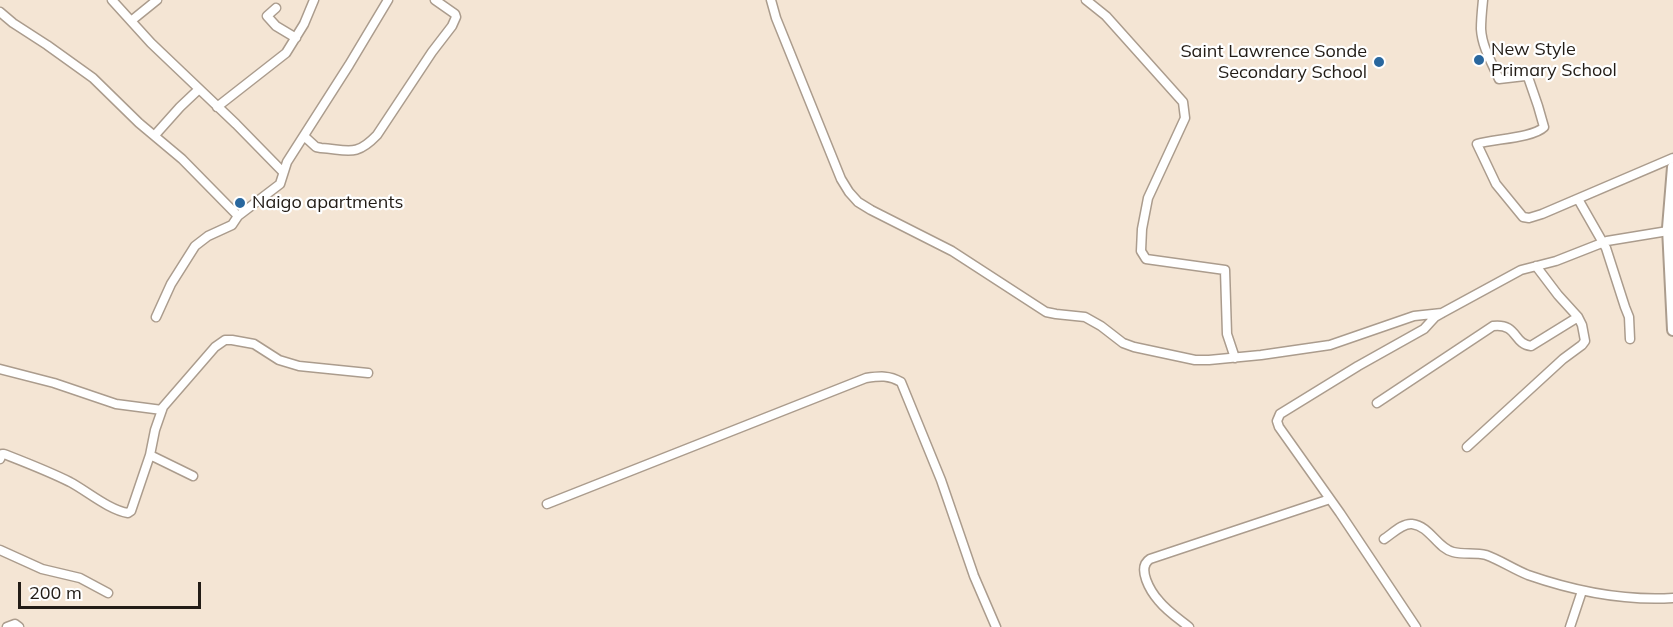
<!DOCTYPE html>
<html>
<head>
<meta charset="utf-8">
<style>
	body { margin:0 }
	#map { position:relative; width:1673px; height:627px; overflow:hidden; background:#f4e5d4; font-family:Mulish,sans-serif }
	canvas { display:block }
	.scale { position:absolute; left:18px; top:582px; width:183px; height:27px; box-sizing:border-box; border:3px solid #221c16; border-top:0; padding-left:8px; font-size:18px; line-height:21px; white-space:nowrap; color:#221c16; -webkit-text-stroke:4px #fff; paint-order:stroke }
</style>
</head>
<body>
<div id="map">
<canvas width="1673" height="627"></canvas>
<div class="scale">200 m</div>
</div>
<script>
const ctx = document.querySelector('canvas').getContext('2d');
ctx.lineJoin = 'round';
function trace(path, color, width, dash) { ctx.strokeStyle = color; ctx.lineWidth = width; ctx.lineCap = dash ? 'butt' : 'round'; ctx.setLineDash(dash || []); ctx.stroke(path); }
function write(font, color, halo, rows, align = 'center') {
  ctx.font = font + ' Mulish,sans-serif'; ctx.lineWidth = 4.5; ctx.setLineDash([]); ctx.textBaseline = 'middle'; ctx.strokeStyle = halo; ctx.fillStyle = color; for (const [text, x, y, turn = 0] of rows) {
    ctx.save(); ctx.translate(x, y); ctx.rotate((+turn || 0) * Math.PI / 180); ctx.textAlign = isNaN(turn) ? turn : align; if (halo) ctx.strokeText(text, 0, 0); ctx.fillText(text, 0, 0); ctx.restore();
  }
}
const minor = new Path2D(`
	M112,0L151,43L236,124L283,172
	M771,0L776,18L841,179L849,192L858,202L871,210L952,251L1046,312L1056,314L1085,317L1101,326L1123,343L1134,347L1195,360H1209L1261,355L1330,345L1414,316L1442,313
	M1086,0L1106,16L1183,102L1185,118L1148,198L1142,229L1141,251L1146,259L1225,270L1227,334L1235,358
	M1483,0C1482,10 1481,19 1481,29C1482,47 1492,63 1499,79L1525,76L1528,77L1538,106L1544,127C1533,138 1493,139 1477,144L1496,184L1523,217L1529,218L1542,214L1673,158
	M276,8L267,16L276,26L296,38
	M0,12L13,23L47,45L93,78L139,123L182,159L238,216
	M131,21L157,0
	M217,107L286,53L304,24L314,0
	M155,135L180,107L198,90
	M304,136L316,147L321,148C349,150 356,157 377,135L432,52L452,26L456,17L455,14L435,0
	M1578,199L1606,248L1625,307L1629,317L1630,339
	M156,317L171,284L195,246L208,236L232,225L238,216L280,184L287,162L349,65L388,0
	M0,369L54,383L116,404L162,410
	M1377,403L1493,326C1518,323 1513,344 1531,346L1578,317
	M1467,447L1563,359L1582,345L1585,341L1582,325L1578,317L1558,295L1536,266
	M150,455L193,476
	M0,459L2,454H4C27,463 48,471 70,482C87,491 109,510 128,513L131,511L150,455L155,430L163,407L215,347L225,340H232L254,344L279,360L299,366L368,373
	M547,504L866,378C880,376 889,375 901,382L941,480L974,576L996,627
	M1384,539C1392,534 1402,523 1412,524C1430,526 1437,548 1453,552C1464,555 1475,552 1486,555C1500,560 1513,569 1528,575C1574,591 1624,601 1673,598
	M0,550L42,569L80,578L108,593
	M7,627L15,624L19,627
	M1189,627C1179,619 1167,611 1159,601C1151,592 1136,568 1150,559L1330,499
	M1416,627L1340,513L1279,427L1277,421L1280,414L1358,366L1424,329L1435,317L1442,313L1521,270L1556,261L1607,241L1668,231
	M1570,627L1582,591`);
const major = new Path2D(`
	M1673,167L1668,228L1673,330`);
const markers = [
	[1479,60,6,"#29679e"],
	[1379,62,6,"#29679e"],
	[240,203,6,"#29679e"]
];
const poiNames = [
	["New Style",1491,50],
	["Primary School",1491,71],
	["Saint Lawrence Sonde",1367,52,"right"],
	["Secondary School",1367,73,"right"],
	["Naigo apartments",252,203]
];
trace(minor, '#ab9c8d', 11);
trace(major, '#ab9c8d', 14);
trace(minor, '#fff', 8);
trace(major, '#fff', 10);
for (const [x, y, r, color] of markers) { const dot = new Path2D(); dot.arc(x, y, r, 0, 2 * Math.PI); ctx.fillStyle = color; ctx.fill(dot); trace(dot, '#fff', 2); }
write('18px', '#221c16', '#fff', poiNames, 'left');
</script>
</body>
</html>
